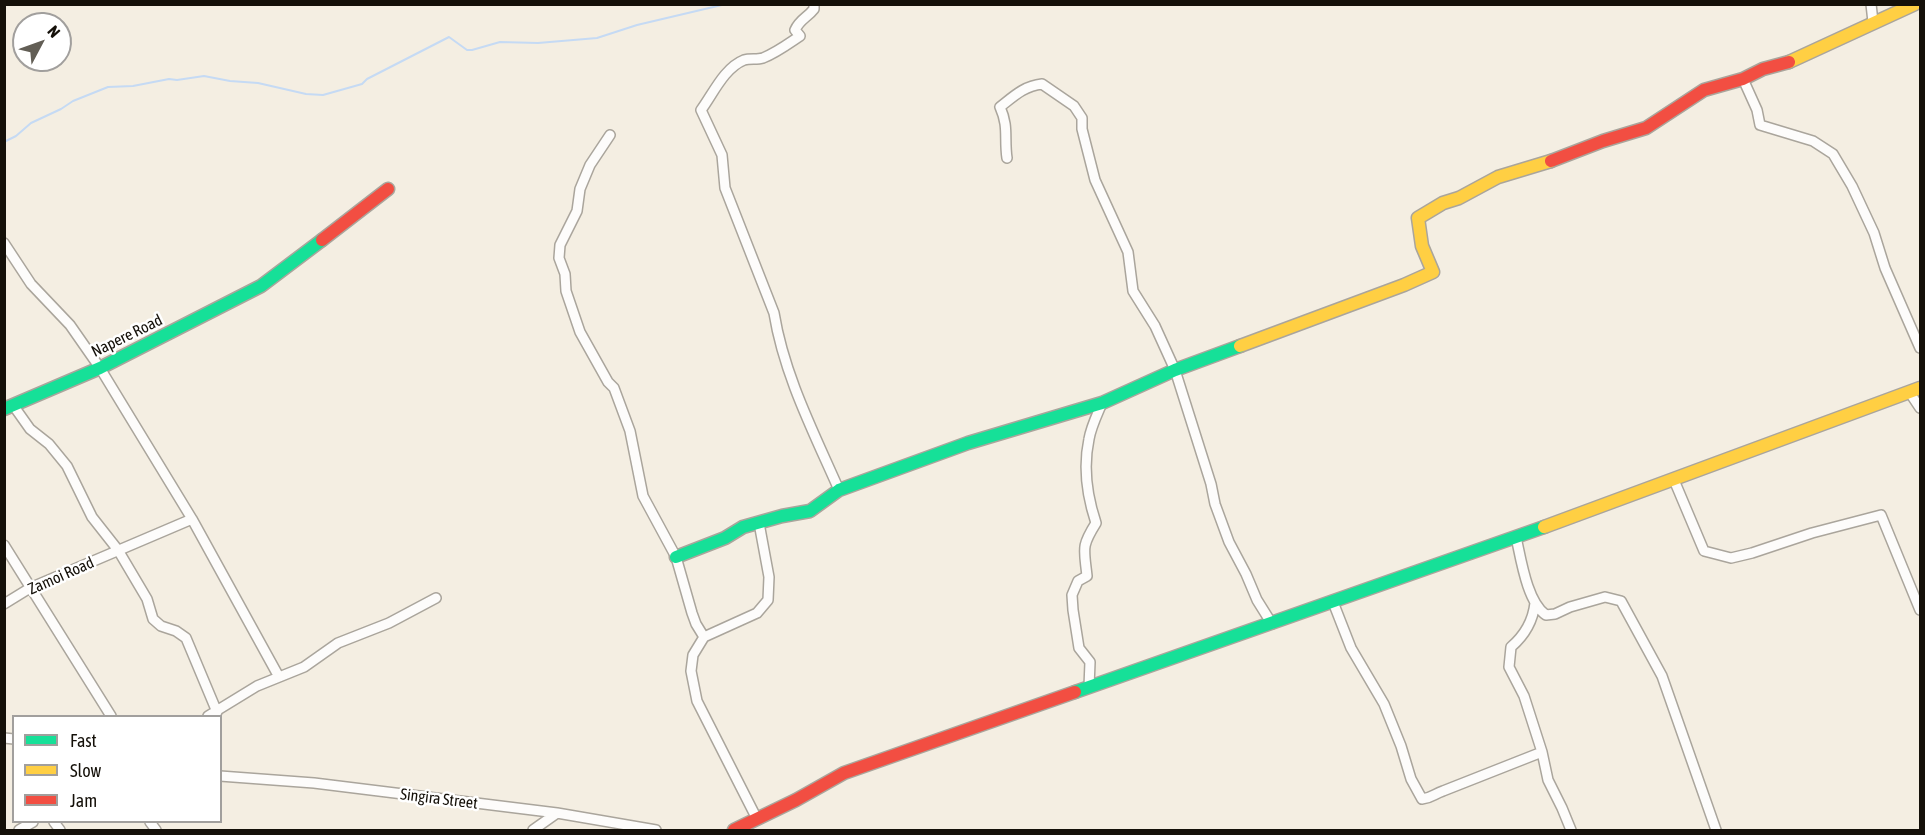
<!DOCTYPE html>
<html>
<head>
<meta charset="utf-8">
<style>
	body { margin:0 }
	#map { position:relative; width:1925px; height:835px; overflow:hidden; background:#f4eee2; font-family:"Asap Condensed",sans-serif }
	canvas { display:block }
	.frame { position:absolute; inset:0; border:6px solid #141009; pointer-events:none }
	.legend { position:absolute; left:12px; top:715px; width:210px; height:108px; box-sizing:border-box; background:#fff; border:2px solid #a19f9d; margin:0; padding:8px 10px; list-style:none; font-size:18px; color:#141009 }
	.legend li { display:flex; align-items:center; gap:12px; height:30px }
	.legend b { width:30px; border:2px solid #a19f9d }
	.north { position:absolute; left:12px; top:12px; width:60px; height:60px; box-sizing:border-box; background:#fff; border:2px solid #a19f9d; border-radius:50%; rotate:49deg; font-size:16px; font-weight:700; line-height:24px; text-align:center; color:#141009 }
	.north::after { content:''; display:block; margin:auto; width:21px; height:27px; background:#625e55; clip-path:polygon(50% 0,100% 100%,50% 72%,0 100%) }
</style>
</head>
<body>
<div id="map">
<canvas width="1925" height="835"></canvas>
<div class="frame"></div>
<ul class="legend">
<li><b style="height:8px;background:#16e098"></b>Fast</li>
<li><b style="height:8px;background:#ffcf43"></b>Slow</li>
<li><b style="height:8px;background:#f24e42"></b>Jam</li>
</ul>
<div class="north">N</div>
</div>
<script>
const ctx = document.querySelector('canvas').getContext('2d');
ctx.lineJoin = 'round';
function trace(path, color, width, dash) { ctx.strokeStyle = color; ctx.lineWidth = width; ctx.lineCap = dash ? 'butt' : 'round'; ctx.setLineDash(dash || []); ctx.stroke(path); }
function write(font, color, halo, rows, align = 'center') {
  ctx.font = font + ' "Asap Condensed",sans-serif'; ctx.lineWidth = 5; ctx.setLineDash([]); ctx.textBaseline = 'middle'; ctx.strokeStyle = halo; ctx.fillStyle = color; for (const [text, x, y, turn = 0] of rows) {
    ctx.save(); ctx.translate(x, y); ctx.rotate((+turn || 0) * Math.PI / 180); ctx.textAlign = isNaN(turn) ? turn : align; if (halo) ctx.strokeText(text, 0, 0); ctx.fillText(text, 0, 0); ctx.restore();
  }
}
const stream = new Path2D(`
	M4,142L16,136L31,123L61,109L73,101L108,87L133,86L169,79L177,80L204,76L230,81L258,83L306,94L323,95L362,84L367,79L449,37L467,50H472L500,42L538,43L597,38L637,25L726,4`);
const street = new Path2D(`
	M814,4V9C807,18 800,19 795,30L800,36C788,44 776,53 763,58C757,60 750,58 744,60C724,68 713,94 701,110L722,155L725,188L774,313C784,375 814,433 839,490
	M1871,4L1873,22
	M1743,79L1757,110L1760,125L1813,141L1833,154L1852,186L1874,233L1885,268L1920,348
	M610,135L590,165L580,189L577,211L560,245L559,258L565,274L566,291L580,332L608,382L614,388L630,431L643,496L676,557L692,613L696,624L704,637L693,655L691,671L697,701L757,819
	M1007,158C1004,138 1009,127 1000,107C1014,96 1024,86 1042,84L1074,106L1082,118V129L1095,180L1128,252L1133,291L1155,326L1175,370L1211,484L1215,504L1229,542L1246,574L1257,600L1272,624
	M4,243L31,284L70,325L100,368L192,519L30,588L4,604
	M1910,393L1920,408
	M13,405L30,429L49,444L67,466L92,517L118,550L147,599L153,619L161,626L176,631L186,638L217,712
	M1674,480L1704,551L1731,558L1752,553L1812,533L1881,515L1920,610
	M192,519L279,677
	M1516,537C1521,559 1527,602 1546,615L1555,614L1570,607L1605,597L1621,601L1662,676L1716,830
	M4,545L111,716
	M1333,602L1351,648L1384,704L1401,746L1411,779L1422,799C1432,798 1434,794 1443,791C1476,778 1509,765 1542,752
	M1535,603C1533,621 1525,635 1511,647L1509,667L1524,696L1542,752L1548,780L1562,808L1571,830
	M704,637L757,613L768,600L769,577L759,523
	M1089,687L1090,662L1079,648L1073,610L1072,595L1078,581L1087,576C1084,548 1081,547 1096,523C1087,496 1083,467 1089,439C1091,427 1097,415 1102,403
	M208,716L257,686L304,667L338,643L389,623L436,598
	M4,738L14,739
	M220,776L314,783L557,813L656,830
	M54,822L60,830
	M150,822L156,830
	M19,830L33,822
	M533,830L557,813`);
const fast = new Path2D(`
	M4,409L100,368L261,286L322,240
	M676,557L725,538L743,527L782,516L810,511L839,490L968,443L1102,403L1175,370L1240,346
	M1075,692L1544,527`);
const slow = new Path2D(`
	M1789,62L1915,4
	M1240,346L1404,285L1433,272L1422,246L1418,218L1443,203L1459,198L1498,177L1551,161
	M1544,527L1920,388`);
const jam = new Path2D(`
	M1551,161L1603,141L1646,128L1704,90L1743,79L1763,69L1789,62
	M322,240L388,189
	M734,830L796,800L844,773L1075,692`);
const streetNames = [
	["Napere Road",127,336,-26],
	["Zamoi Road",61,576,-24],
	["Singira Street",439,799,7]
];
trace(stream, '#c5daf4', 2);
trace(street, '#aaa59c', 12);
trace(fast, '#aaa59c', 15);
trace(slow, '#aaa59c', 15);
trace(jam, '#aaa59c', 15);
trace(street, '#fdfcfb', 9);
trace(fast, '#16e098', 12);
trace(slow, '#ffcf43', 12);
trace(jam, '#f24e42', 12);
write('16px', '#141009', '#fff', streetNames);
</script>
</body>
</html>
